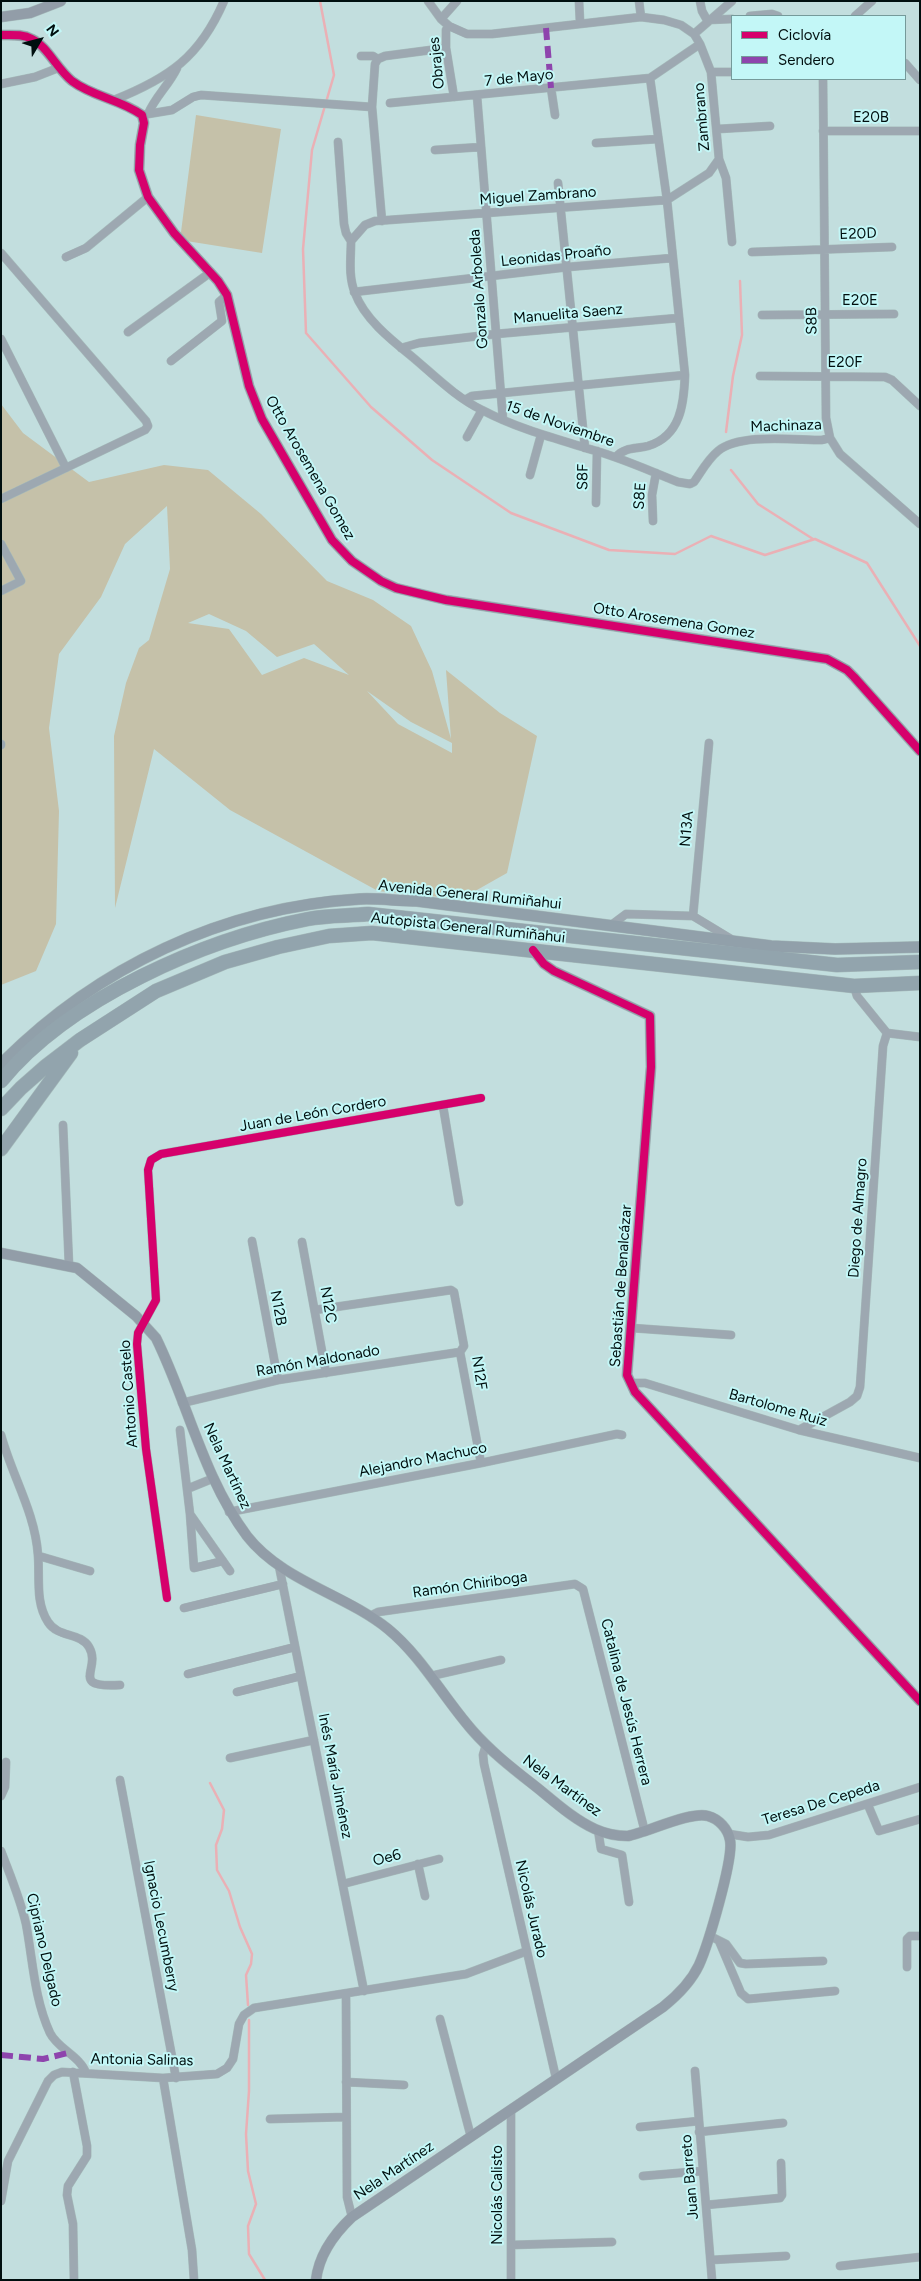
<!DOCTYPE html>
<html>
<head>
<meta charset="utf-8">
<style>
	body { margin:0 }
	#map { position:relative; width:921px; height:2281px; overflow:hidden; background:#c2dede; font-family:Figtree,sans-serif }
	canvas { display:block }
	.frame { position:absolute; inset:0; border:2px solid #000f0f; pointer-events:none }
	.legend { position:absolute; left:731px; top:15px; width:175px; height:65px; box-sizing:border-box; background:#c3f7f7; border:1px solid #759a9a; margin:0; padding:6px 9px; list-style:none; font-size:15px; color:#000f0f }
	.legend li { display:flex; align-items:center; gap:10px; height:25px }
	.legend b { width:25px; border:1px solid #759a9a }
	.north { position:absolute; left:15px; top:15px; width:50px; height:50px; -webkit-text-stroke:4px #c3f7f7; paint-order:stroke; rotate:53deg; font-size:14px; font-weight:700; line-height:20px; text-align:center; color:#000f0f }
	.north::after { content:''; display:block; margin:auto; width:18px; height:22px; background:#000f0f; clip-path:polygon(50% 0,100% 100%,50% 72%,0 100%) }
</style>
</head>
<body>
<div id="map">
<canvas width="921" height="2281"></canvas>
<div class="frame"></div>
<ul class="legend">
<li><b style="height:6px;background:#d6006c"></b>Ciclovía</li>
<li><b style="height:6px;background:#8e44ad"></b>Sendero</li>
</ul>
<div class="north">N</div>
</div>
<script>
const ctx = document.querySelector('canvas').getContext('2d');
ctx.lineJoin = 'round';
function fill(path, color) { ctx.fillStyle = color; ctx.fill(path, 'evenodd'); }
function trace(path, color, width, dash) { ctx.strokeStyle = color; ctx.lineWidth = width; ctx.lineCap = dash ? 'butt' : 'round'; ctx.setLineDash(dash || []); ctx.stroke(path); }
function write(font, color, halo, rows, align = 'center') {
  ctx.font = font + ' Figtree,sans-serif'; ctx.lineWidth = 4; ctx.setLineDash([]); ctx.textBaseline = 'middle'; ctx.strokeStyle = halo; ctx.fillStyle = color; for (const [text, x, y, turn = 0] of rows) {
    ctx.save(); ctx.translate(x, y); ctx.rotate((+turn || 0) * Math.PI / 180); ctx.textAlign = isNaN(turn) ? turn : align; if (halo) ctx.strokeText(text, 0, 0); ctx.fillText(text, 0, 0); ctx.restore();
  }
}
const green = new Path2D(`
	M196,115L281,129L262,253L180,240Z
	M1,404L23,433L89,482L164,465L208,470L261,514L327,581L373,600L411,626L432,671L451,739L446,670L500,713L537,736L507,873L461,899L378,891L230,810L154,749L115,908L114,736L126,683L139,648L149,640L170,569L167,506L125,544L101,597L59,654L49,728L59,811L56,924L36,971L1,985ZM209,614L246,631L277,657L314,644L349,675L304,658L262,675L229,629L188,623ZM367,691L411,722L452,743V753L398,724Z`);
const stream = new Path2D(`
	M320,1L334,75L312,150L303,249L306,333L371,407L432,460L511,513L609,550L675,554L711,536L765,555L815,539L867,563L920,646
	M726,432L733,376L742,335L740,281
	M731,470L758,504L813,539
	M210,1783L224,1810L222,1829L216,1845L217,1870L229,1891L240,1927L252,1954L251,1964L246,1975L248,2005
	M249,2020V2091L246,2134L248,2171L256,2204L248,2226L249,2254L265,2280`);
const street = new Path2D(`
	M428,1L441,19L449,26L467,34H492L641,17L664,20L681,25L694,34L700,44L711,72L719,159L726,178L732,242
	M579,1L580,22
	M639,1L641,17
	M700,1L702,11L707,20L732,19
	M750,16L772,14L778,16
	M855,16L872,1
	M441,19L457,1
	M449,26L446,30V48L454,97
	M694,34L732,1
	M361,56H373L378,59
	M905,63L920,80
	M711,72H732
	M823,79L826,418L830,438L840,454L920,524
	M1,84L35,77L58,68
	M551,88L555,115
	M477,96L503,420
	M114,100C169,78 200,57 224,1
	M390,103L650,78L700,44
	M148,114C155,97 169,85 177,68
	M142,115L172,110L193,97L201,95L372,107
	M718,129L770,126
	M823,131H920
	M338,142L344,224L346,233L351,241
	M596,143L658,139
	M435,150L481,147
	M558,183L585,448
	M382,221L372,107L375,64L378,59L385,56L446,48
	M351,241C351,258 348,276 355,293C364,318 390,339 410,355C433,374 455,397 482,410C518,429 557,439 596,451C624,459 650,471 678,482L690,484L694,482C701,472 708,459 718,451C740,433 794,440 822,440L830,438
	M351,241L365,225L375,221L667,200L709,173L719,159
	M752,252L892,247
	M1,253L146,421L148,426L145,430L1,499
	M66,257L86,248L148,197
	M354,292L568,267L672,258
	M762,315L894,314
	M128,332L211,272
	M1,339L66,468
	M401,348L419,343L496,334L678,318
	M171,361L222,321L219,302L227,295
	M760,376L885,377L892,380L920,406
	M465,400L472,396L685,375
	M467,437L482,410
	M616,457C624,447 637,449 648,446C681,436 684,403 685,375L667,200L650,78
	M530,475L541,435
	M596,503L597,451
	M653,521L652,495L656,473
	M1,544L21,581L1,591
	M1,744V745
	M693,916L709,743
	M610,926L626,914L693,916L731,939
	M854,986L857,996L887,1033
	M887,1033L920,1037
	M443,1106L459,1202
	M63,1125L69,1265
	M252,1241L278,1380
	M302,1242L326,1373
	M315,1310L451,1290L454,1292L464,1346L460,1352L481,1463
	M632,1328L731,1335
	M630,1383H645L799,1430L920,1458
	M182,1403L278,1380L460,1352
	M180,1430L190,1514L230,1571
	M799,1430L850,1402L857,1396L860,1387L883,1046L887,1033
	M1,1435C12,1476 35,1512 38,1555C40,1578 35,1602 48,1622C58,1638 80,1632 89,1647C102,1669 68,1688 120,1685
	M187,1489L214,1478
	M229,1512L481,1463L617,1434L622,1435
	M190,1514L194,1568L223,1561
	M39,1556L90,1571
	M279,1566L364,1991
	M167,1598L146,1449L137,1344L138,1333L156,1300L148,1170L151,1160L161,1154L481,1098
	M184,1608L283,1584
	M370,1616L378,1612L575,1584L583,1589L645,1832
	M188,1674L295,1647
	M431,1676L501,1660
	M237,1692L301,1676
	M486,1745L483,1755L484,1764L556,2078
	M230,1758L314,1740
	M120,1780L176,2078
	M1,1796L5,1787L6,1762
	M868,1805L879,1831L920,1819
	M598,1830L601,1849L622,1855L629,1902
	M729,1834L748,1837L769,1835L920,1787
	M1,1851C10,1875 20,1898 26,1924C33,1961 34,1998 50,2033C58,2049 80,2056 86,2073
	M418,1864L425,1896
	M343,1884L439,1859
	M710,1936L726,1944L740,1963L746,1964L823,1961
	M719,1941L741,1993L748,1999L835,1991
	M907,1967V1939L910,1936H920
	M346,1995L347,2197L352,2217
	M440,2019L471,2137
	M695,2071L712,2280
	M73,2072L87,2146V2156L68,2186L67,2195L73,2224L74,2280
	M163,2078L192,2250L194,2280
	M346,2082L404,2085
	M511,2110V2280
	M270,2119L346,2117
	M640,2127L699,2121
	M699,2132L783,2123
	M643,2176L702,2171
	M1,2201L8,2161L48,2081L54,2075L62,2072L163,2078L217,2074L227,2068L233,2059L239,2024L244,2015L254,2008L466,1974L527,1951
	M706,2205L780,2198L782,2195L781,2163
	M511,2245L612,2242
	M711,2260L786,2256
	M840,2266L920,2257`);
const secondary = new Path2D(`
	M1,17L30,13L61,1
	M1,35C12,35 23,34 32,39C47,46 57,69 72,81C93,97 120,99 142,115L144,123L140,145L139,170L148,197L174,233L218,281L227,295L249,386L262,419L332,540L352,561L381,581L396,588L446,600L827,659L847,670L854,677L920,751
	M533,950L544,964L554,971L650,1016L651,1067L627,1375L635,1392L920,1701
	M1,1253L77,1268L136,1316L156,1338C188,1403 203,1477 247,1536C282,1581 345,1594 388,1629C422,1657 443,1697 472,1730C492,1753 516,1771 540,1790C557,1804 575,1820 595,1829C606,1834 616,1836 628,1836C648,1832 691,1811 708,1816C719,1819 728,1829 730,1840C734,1858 708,1945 699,1965C691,1982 678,1995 663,2007L352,2217C334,2234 319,2254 316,2280`);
const primary = new Path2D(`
	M1,1064C97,967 223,907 360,899C378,898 398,901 417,901L771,946L835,949L920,947`);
const highway = new Path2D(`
	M1,1081C69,998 205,939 308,919C327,915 349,916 368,914L837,965L920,962
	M1,1109L21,1088L46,1066L80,1040L156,991L225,962L278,947L329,936L372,933L854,986L920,983
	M1,1149L71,1053`);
const quiet = new Path2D(`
	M546,28L551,88
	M1,2055L43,2059L68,2053`);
const cycleway = new Path2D(`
	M1,35C12,35 23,34 32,39C47,46 57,69 72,81C93,97 120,99 142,115L144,123L140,145L139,170L148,197L174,233L218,281L227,295L249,386L262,419L332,540L352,561L381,581L396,588L446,600L827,659L847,670L854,677L920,751
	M533,950L544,964L554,971L650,1016L651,1067L627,1375L635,1392L920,1701
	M167,1598L146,1449L137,1344L138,1333L156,1300L148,1170L151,1160L161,1154L481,1098`);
const streetNames = [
	["Obrajes",437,63,-96],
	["7 de Mayo",519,78,-6],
	["Zambrano",702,117,-95],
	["E20B",871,118],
	["Miguel Zambrano",538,196,-4],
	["E20D",858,234,-2],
	["Leonidas Proaño",556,256,-6],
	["Gonzalo Arboleda",479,289,-94],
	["E20E",860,301],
	["Manuelita Saenz",568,314,-5],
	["S8B",812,321,-91],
	["E20F",845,363],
	["15 de Noviembre",560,424,19],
	["Machinaza",786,426,-2],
	["Otto Arosemena Gomez",310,468,60],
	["S8F",583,477,-89],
	["S8E",640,496,-86],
	["Otto Arosemena Gomez",674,621,9],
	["N13A",687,829,-85],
	["Avenida General Rumiñahui",470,895,6],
	["Autopista General Rumiñahui",468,928,6],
	["Juan de León Cordero",313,1114,-10],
	["Diego de Almagro",858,1218,-86],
	["Sebastián de Benalcázar",621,1286,-86],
	["N12C",328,1305,80],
	["N12B",278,1308,80],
	["Ramón Maldonado",318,1361,-10],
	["N12F",479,1373,81],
	["Antonio Castelo",129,1394,-94],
	["Bartolome Ruiz",778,1408,16],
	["Alejandro Machuco",423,1460,-11],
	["Nela Martínez",227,1466,65],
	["Ramón Chiriboga",470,1585,-8],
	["Catalina de Jesús Herrera",626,1702,76],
	["Inés María Jiménez",335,1776,79],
	["Nela Martínez",562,1786,36],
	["Teresa De Cepeda",821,1803,-17],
	["Oe6",387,1858,-14],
	["Nicolás Jurado",531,1909,77],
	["Ignacio Lecumberry",161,1926,79],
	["Cipriano Delgado",44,1950,77],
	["Antonia Salinas",142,2060,1],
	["Nela Martínez",394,2171,-34],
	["Juan Barreto",690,2177,-95],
	["Nicolás Calisto",498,2195,-90]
];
fill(green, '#c5c1a9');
trace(stream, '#eab0b5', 2.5);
trace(street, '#a5baba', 9);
trace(secondary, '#a5baba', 11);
trace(primary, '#a5baba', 12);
trace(highway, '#a5baba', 15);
trace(street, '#9da8b1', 8);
trace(secondary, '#929da8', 10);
trace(primary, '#91a0aa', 11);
trace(highway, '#92a4ad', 14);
trace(quiet, '#8e44ad', 6, [12, 6]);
trace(cycleway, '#d6006c', 8);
write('15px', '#000f0f', '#c3f7f7', streetNames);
</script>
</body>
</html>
